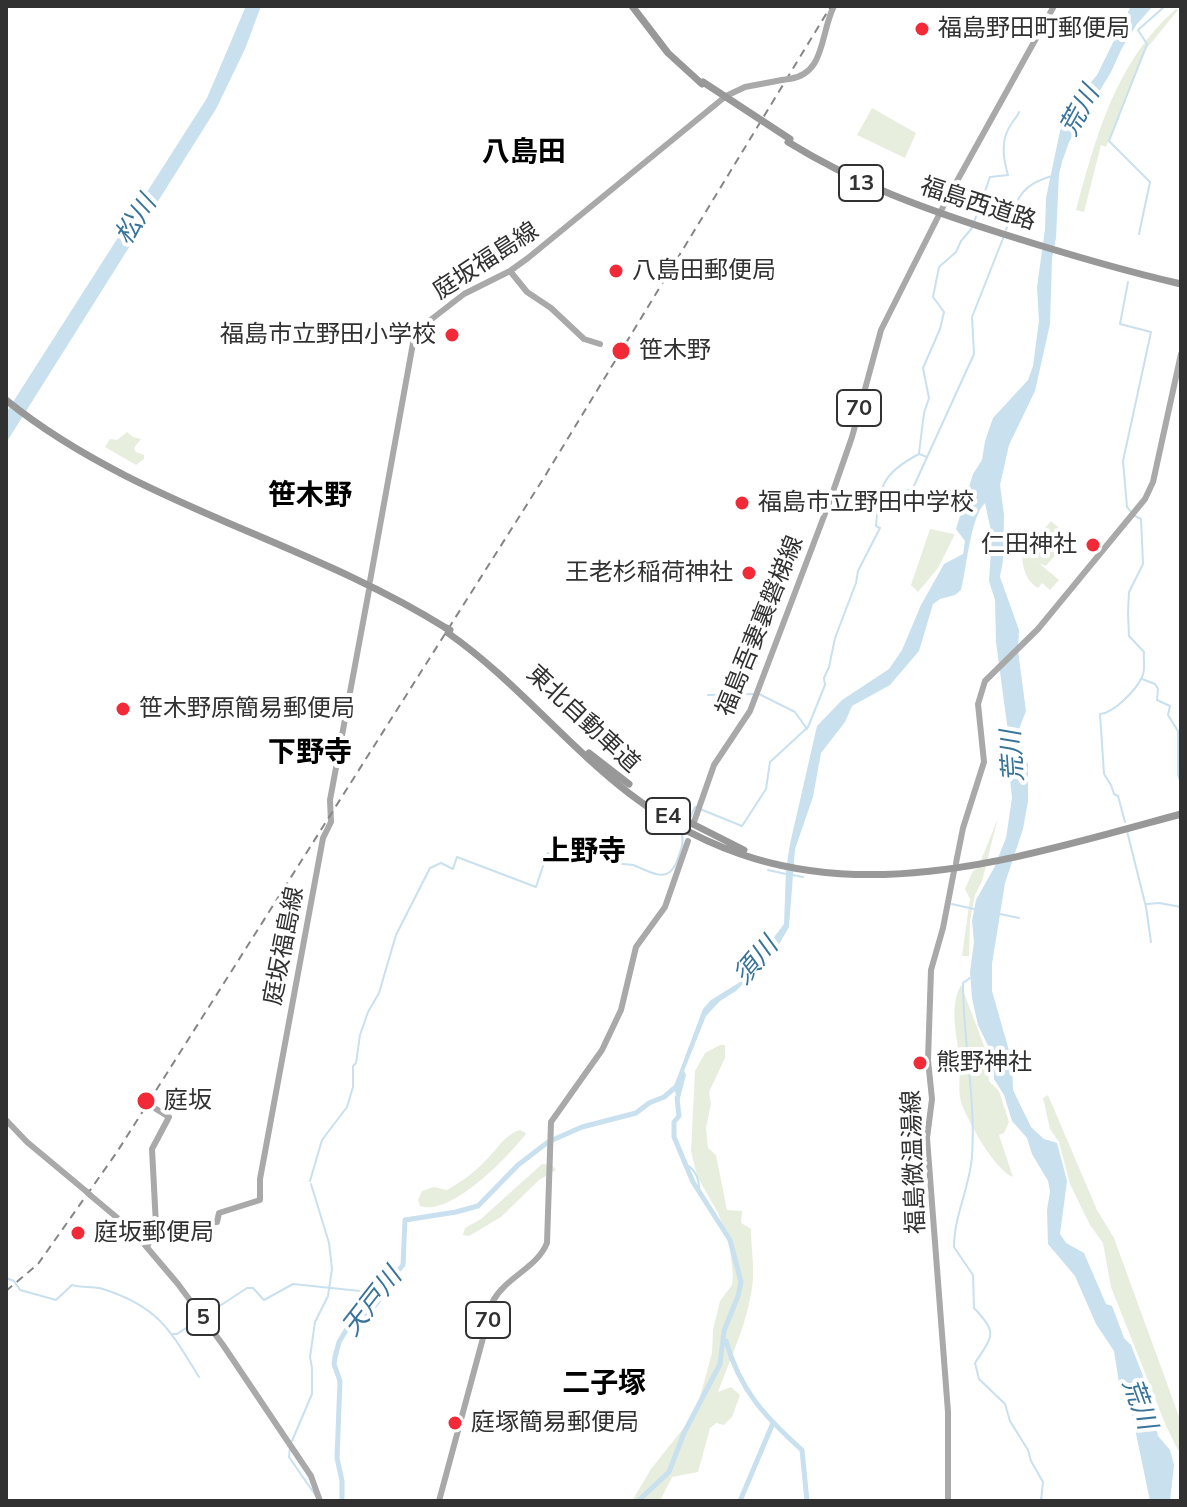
<!DOCTYPE html>
<html>
<head>
<meta charset="utf-8">
<style>
	body { margin:0 }
	#map { position:relative; width:1187px; height:1507px; overflow:hidden; background:#fff; font-family:Mulish,sans-serif }
	canvas { display:block }
	.frame { position:absolute; inset:0; border:8px solid #313131; pointer-events:none }
</style>
</head>
<body>
<div id="map">
<canvas width="1187" height="1507"></canvas>
<div class="frame"></div>
</div>
<script>
const ctx = document.querySelector('canvas').getContext('2d');
ctx.lineJoin = 'round';
function fill(path, color) { ctx.fillStyle = color; ctx.fill(path, 'evenodd'); }
function trace(path, color, width, dash) { ctx.strokeStyle = color; ctx.lineWidth = width; ctx.lineCap = dash ? 'butt' : 'round'; ctx.setLineDash(dash || []); ctx.stroke(path); }
function write(font, color, halo, rows, align = 'center') {
  ctx.font = font + ' Mulish,"Noto Sans JP",sans-serif'; ctx.lineWidth = 8; ctx.setLineDash([]); ctx.textBaseline = 'middle'; ctx.strokeStyle = halo; ctx.fillStyle = color; for (const [text, x, y, turn = 0] of rows) {
    ctx.save(); ctx.translate(x, y); ctx.rotate((+turn || 0) * Math.PI / 180); ctx.textAlign = isNaN(turn) ? turn : align; if (halo) ctx.strokeText(text, 0, 0); ctx.fillText(text, 0, 0); ctx.restore();
  }
}
const green = new Path2D(`
	M1176,9L1178,10L1147,48L1106,147L1101,145L1084,212L1076,210C1096,136 1116,61 1176,9Z
	M872,108L916,133L905,158L857,135Z
	M127,432L133,437L141,439L134,448L136,452L144,455V459L136,465L105,447L110,439L117,440Z
	M1051,521L1070,538L1046,566L1026,558L1039,563L1059,580L1050,590L1042,583L1038,588C1025,580 1023,567 1022,555Z
	M930,529L954,534V536L938,568L918,592L911,585Z
	M998,818L982,881L975,895L970,920L969,956H962L970,899L965,889L973,871L978,868Z
	M961,985L986,1051L989,1081L999,1091L1009,1122L1004,1133L999,1135L1013,1177C996,1172 967,1120 961,1102C958,1089 960,1077 960,1064C958,1038 948,1009 961,985Z
	M720,1045H725V1058L709,1092L711,1104L706,1128L708,1148L716,1155L727,1210L742,1211L741,1223L751,1229C751,1244 754,1267 753,1279C750,1317 731,1357 718,1392L731,1387L740,1395L732,1417L724,1425L716,1423L710,1428L698,1472L672,1477L660,1501H632L651,1469L690,1420L698,1404L712,1353L713,1330L720,1301L732,1285L733,1275L729,1241L718,1213L697,1176L691,1151L695,1071L705,1053Z
	M1048,1095L1097,1210L1114,1238L1181,1422V1449L1178,1450L1166,1426L1111,1287L1103,1243L1090,1225L1070,1184L1059,1142L1050,1129L1043,1098Z
	M520,1130L526,1133L525,1135C507,1158 450,1217 420,1206L418,1200L422,1191L434,1187L447,1190C461,1182 474,1173 485,1161C497,1150 504,1135 520,1130Z
	M542,1164L552,1165L556,1170L539,1180L501,1217L469,1236L463,1235L465,1228L481,1219Z`);
const water = new Path2D(`
	M246,6H261L245,49L216,109L6,443V413L207,98Z
	M1131,6H1153L1137,24L1122,48L1111,72L1069,142L1062,162L1059,174L1056,238L1052,258L1050,324L1035,391L1009,445L1000,485L1004,515L1003,560L1000,577L1019,630L1018,651L1026,711L1019,729L1020,740L1028,764V801L1023,829L1005,883L992,964V991L1012,1061L1013,1090L1031,1127L1044,1139L1057,1143L1067,1181L1060,1234L1066,1243L1084,1253L1106,1304L1112,1306L1124,1338L1131,1345L1143,1376L1158,1436L1170,1450L1174,1465L1170,1501H1150L1129,1400L1119,1383L1114,1351L1096,1324L1075,1276L1048,1244L1047,1210L1050,1191L1048,1181L1032,1154L1027,1138L1012,1121L1004,1095L994,1079V1058L978,1025L972,998L970,972L974,942L972,921L976,900L994,868L1006,838L1012,798L1008,761L1009,739L996,642L995,600L989,581L992,536L985,503C970,518 967,567 961,590L955,595L940,599L933,604L919,651L890,685L852,706L845,722L821,753L813,797L795,849L789,927L774,953L736,991L720,1001L706,1016L684,1071L686,1075L678,1106L674,1086L703,1009L711,1000L740,982L784,924L786,870L790,844L817,726L842,700L889,669L902,650L921,605L944,564L963,554L965,541L956,529L973,474L982,460L985,441L993,418L1028,380L1033,366L1039,320L1037,287L1045,229L1046,198L1060,131L1076,100L1097,75Z`);
const stream = new Path2D(`
	M1006,230C1017,200 1019,185 1052,176
	M1139,234L1150,182L1109,141L1147,44L1138,30L1165,6
	M1128,282L1120,324L1151,332L1123,461L1127,507L1131,512
	M919,453L924,413L929,398L923,368L940,329L944,312L933,297L939,267L956,252L961,241L972,228L990,177L1008,175C1003,158 1000,139 1012,123C1014,119 1018,116 1019,112
	M881,495L892,498L913,488L974,354L972,317L1004,236
	M1027,554L1035,544
	M1142,679L1155,684L1158,689L1157,700L1170,706L1168,715L1178,731V775L1181,784
	M759,694L795,712L807,729
	M708,695L754,694
	M689,820L695,807L742,826L766,789L770,762L808,727L825,685L824,678L829,667L835,638L856,583L858,571L880,528L876,526C879,487 882,473 919,454L927,457
	M1125,822L1118,796L1114,794L1111,785L1104,774L1100,714C1114,713 1136,690 1142,677C1146,670 1143,660 1144,652L1129,636L1128,613L1129,592L1143,564L1141,519L1135,516
	M1127,831L1146,907L1151,942
	M768,870L786,874
	M792,875L803,877
	M952,904L974,909
	M1147,904L1159,903L1181,907
	M1000,914L1019,918
	M970,978L963,983C963,1041 976,1098 972,1156C970,1187 954,1215 954,1247L973,1275L974,1308C999,1334 992,1336 975,1363L979,1379L1005,1404L1010,1421L1028,1450L1031,1461L1043,1482L1041,1501
	M685,1164C696,1169 700,1181 699,1193
	M310,1181L322,1140L347,1107L353,1087V1066L356,1063L360,1035L368,1012L379,993L396,935L430,868L441,863L453,869L457,857L536,887L547,854C559,849 566,842 581,845C597,847 606,858 620,863C624,865 629,864 633,865C650,871 669,887 678,858C681,850 684,842 682,835
	M6,1278L14,1281L20,1290L56,1300L72,1285C82,1288 93,1286 103,1289C159,1307 170,1330 199,1377
	M173,1334H177L247,1288H253L264,1300L293,1284L360,1291L370,1296L386,1285
	M292,1441L312,1394V1368L310,1357L315,1322L328,1296L332,1269L329,1243L311,1184
	M290,1447L289,1457L316,1496`);
const river = new Path2D(`
	M726,1341C740,1390 764,1416 802,1450L807,1501
	M342,1501V1481L337,1458L340,1381L334,1364L335,1357L339,1342L348,1327L360,1321L376,1304L384,1294L386,1285L403,1265L405,1220L456,1212L478,1206L518,1165L548,1142L582,1127L636,1113L649,1103L664,1097L677,1086
	M638,1501L669,1472L684,1433L720,1364L724,1331L738,1296L741,1282L730,1240L693,1182L674,1137V1122L679,1116L677,1098
	M740,1501L773,1423`);
const major = new Path2D(`
	M789,79C826,74 820,33 834,6
	M510,271L527,292L551,308L584,339L600,344
	M370,581L415,332L464,294L510,271L528,258L726,96L745,87L782,80
	M694,822L714,765L750,711L829,503L852,437L881,330L947,199L1054,6
	M956,863L963,828L984,762L978,704L985,681L1038,629L1145,499L1153,482L1181,354
	M6,1120L27,1142L87,1192
	M90,1195L133,1231L178,1284L223,1345L311,1476L320,1501
	M156,1225L217,1222L219,1213L260,1200V1179L323,838L331,822L330,800L369,590
	M147,1247L156,1225L152,1149L169,1117L156,1109
	M439,1501L493,1301C506,1277 537,1268 547,1243L551,1122L602,1050L621,1010L636,947L665,907L688,841
	M948,1501V1412L927,1138L932,1099L928,1060L931,970L943,928L954,871`);
const highway = new Path2D(`
	M632,6L668,53L702,84
	M788,142C858,185 922,208 1000,233C1060,252 1120,270 1181,284
	M6,400C136,505 306,540 446,628
	M448,633C515,680 565,744 630,794C805,928 990,866 1181,814
	M589,753L629,784
	M671,813L744,850
	M665,825L679,830`);
const rail = new Path2D(`
	M6,1291L38,1264L117,1152L545,476L831,6`);
const majorBridge = new Path2D(`
	M782,80L789,79
	M87,1192L90,1195`);
const highwayBridge = new Path2D(`
	M703,82L790,139
	M446,628L450,630`);
const markers = [
	[922,29,8,"#f22936"],
	[616,271,8,"#f22936"],
	[452,335,8,"#f22936"],
	[621,351,10,"#f22936"],
	[742,503,8,"#f22936"],
	[1093,545,8,"#f22936"],
	[749,573,8,"#f22936"],
	[123,709,8,"#f22936"],
	[920,1063,8,"#f22936"],
	[146,1101,10,"#f22936"],
	[78,1233,8,"#f22936"],
	[455,1423,8,"#f22936"]
];
const shields = [
	[861,183,44],
	[859,408,44],
	[668,816,44],
	[203,1317,32],
	[488,1320,44]
];
const shieldNames = [
	["13",861,183],
	["70",859,408],
	["E4",668,816],
	["5",203,1317],
	["70",488,1320]
];
const poiNames = [
	["福島野田町郵便局",938,29],
	["八島田郵便局",632,271],
	["福島市立野田小学校",436,335,"right"],
	["笹木野",639,351],
	["福島市立野田中学校",758,503],
	["仁田神社",1077,545,"right"],
	["王老杉稲荷神社",733,573,"right"],
	["笹木野原簡易郵便局",139,709],
	["熊野神社",936,1063],
	["庭坂",164,1101],
	["庭坂郵便局",94,1233],
	["庭塚簡易郵便局",471,1423]
];
const streetNames = [
	["福島西道路",978,204,18],
	["庭坂福島線",486,261,-33],
	["福島吾妻裏磐梯線",760,626,-68],
	["東北自動車道",583,719,43],
	["庭坂福島線",284,946,-79],
	["福島微温湯線",914,1162,-92]
];
const waterNames = [
	["荒川",1080,111,-61],
	["松川",136,220,-58],
	["荒川",1013,756,-94],
	["須川",756,961,-50],
	["天戸川",372,1302,-52],
	["荒川",1139,1404,70]
];
const quarterNames = [
	["八島田",524,153],
	["笹木野",310,496],
	["下野寺",310,753],
	["上野寺",584,852],
	["二子塚",604,1384]
];
fill(green, '#e7eede');
fill(water, '#c9e0ef');
trace(stream, '#c9e0ef', 2);
trace(river, '#c9e0ef', 5);
trace(major, '#a9a9a9', 6);
trace(highway, '#989898', 7);
trace(rail, '#868686', 2, [8, 6]);
trace(majorBridge, '#a9a9a9', 6);
trace(highwayBridge, '#989898', 7);
for (const [x, y, r, color] of markers) { const dot = new Path2D(); dot.arc(x, y, r, 0, 2 * Math.PI); ctx.fillStyle = color; ctx.fill(dot); trace(dot, '#fff', 3); }
for (const [x, y, w] of shields) { const box = new Path2D(); box.roundRect(x - w / 2, y - 18, w, 36, 6); ctx.fillStyle = '#fff'; ctx.fill(box); trace(box, '#313131', 2); }
write('bold 22px', '#313131', null, shieldNames);
write('24px', '#313131', '#fff', poiNames, 'left');
write('24px', '#313131', '#fff', streetNames);
write('italic 26px', '#38739a', '#fff', waterNames);
write('bold 28px', '#000', '#fff', quarterNames);
</script>
</body>
</html>
